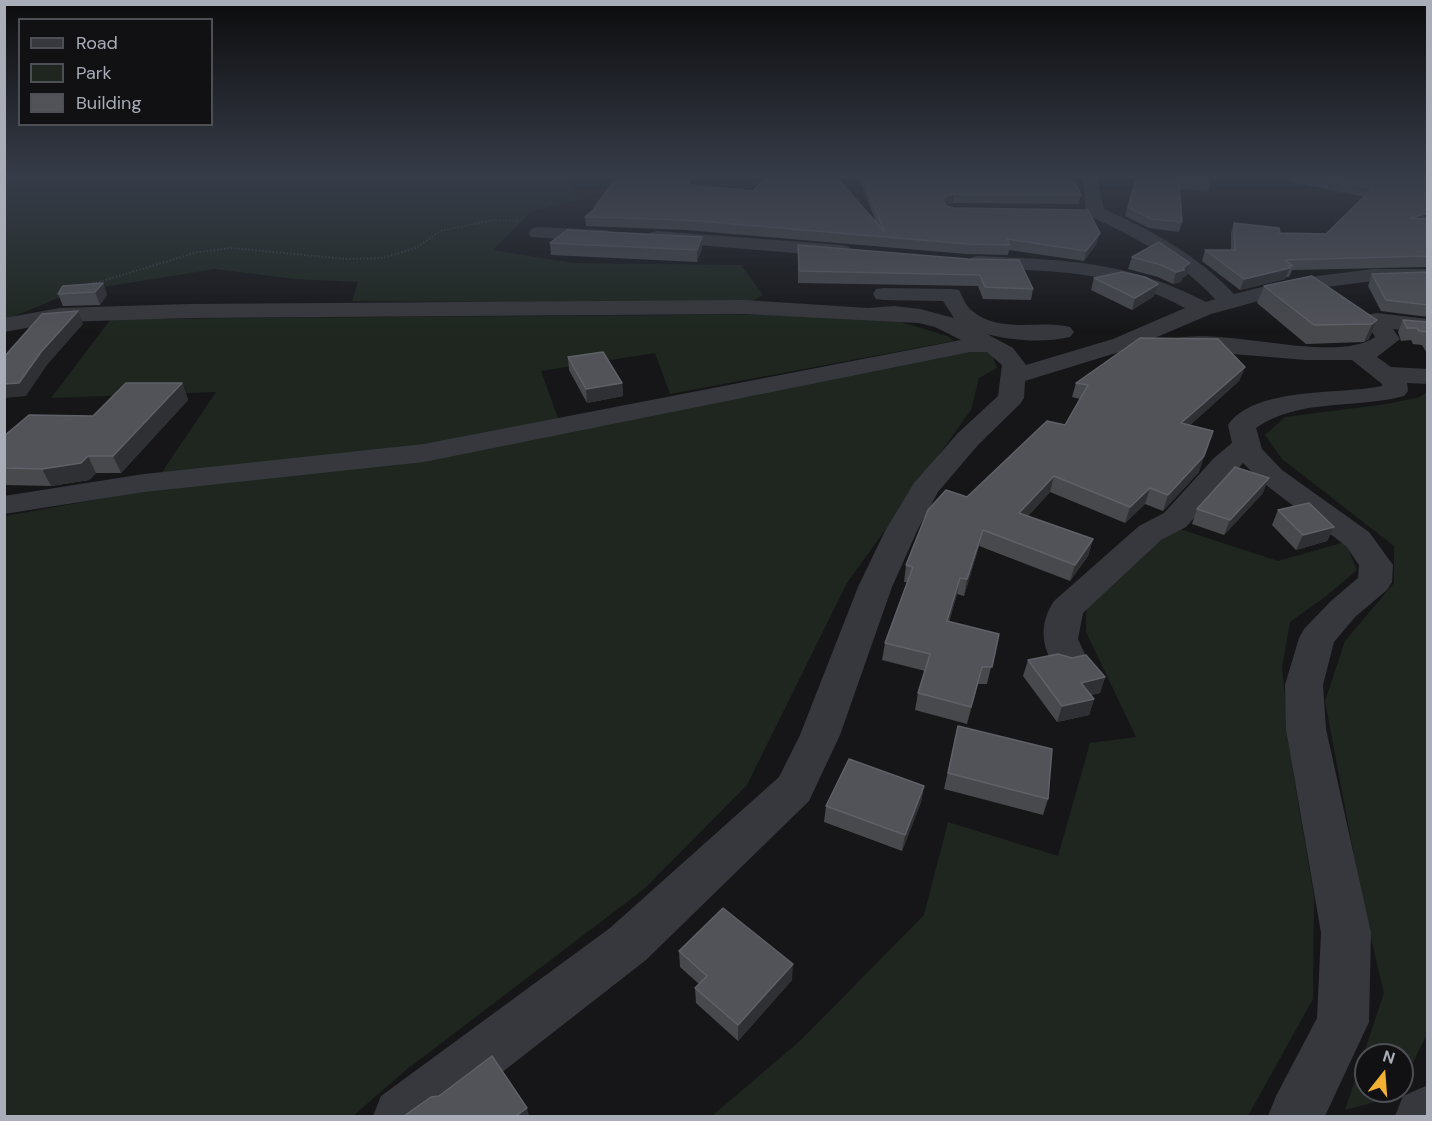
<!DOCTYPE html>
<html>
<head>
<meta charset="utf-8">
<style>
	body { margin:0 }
	#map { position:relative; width:1432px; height:1121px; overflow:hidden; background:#161618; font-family:"DM Sans",sans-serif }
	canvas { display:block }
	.frame { position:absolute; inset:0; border:6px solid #a8adb8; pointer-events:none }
	.legend { position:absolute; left:18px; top:18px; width:195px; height:108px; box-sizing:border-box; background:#111113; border:2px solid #4d4f55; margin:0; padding:8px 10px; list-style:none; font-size:18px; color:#a8adb8 }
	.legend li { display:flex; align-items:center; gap:12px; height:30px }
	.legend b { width:30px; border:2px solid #4d4f55 }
	.north { position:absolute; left:1354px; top:1043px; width:60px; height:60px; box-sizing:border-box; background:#111113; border:2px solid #4d4f55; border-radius:50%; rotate:17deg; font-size:16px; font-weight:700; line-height:24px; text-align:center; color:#a8adb8 }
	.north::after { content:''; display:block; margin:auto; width:21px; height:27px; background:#f2b134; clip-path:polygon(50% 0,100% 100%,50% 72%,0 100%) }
</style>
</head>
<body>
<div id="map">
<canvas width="1432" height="1121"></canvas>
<div class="frame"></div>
<ul class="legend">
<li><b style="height:8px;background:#37383d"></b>Road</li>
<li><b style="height:16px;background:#1e261f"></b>Park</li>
<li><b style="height:16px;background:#525359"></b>Building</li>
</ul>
<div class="north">N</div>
</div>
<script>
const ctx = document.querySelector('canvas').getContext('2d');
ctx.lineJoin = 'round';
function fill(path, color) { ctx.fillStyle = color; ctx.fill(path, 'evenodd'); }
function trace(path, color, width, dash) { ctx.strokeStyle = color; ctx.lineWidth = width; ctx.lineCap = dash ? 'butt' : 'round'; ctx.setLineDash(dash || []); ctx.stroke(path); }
const green = new Path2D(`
	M5,176H565L578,200L532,211L493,250L573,263L741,265L763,295L747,304L352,301L358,282L294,279L215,269L73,292L5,320Z
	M834,314L894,320L948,336L954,341L670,394L655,353L541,371L562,429L976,345L991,351L997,368L979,378L971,410L847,583L747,785L644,889L406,1070L353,1116H5V516L150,490L216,392L51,398L111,319Z
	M1427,392V1034L1402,1085V1055H1366V1091H1399L1397,1096L1345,1110L1384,993L1365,914L1325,701L1345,641L1394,583V546L1282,459L1265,435L1285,417L1387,404L1420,397Z
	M1155,521L1278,561L1345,542L1357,570L1325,597L1290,622L1282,668L1294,778L1314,896L1313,999L1248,1116H712L801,1040L924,915L948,822L1058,856L1090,743L1136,737L1086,632L1087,584Z`);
const pathFar1 = new Path2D(`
	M89,285L198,252L232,248L346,259L383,258L416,248L440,231L493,220L520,221`);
const path = new Path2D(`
	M88,285L94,283`);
const minor = new Path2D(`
	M1079,176L1097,177L1104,209C1153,231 1197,255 1234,294L1294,279L1373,269H1428V281H1373L1295,291L1211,314L1129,349L1025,381L1024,398L1020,404L978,445L938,492L917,531L892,587L840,735L809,801L646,960L446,1116H373L381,1096L610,928L779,777L800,735L858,587L885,531L914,483L958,433L998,396L1002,365L987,352H970L424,462L144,492L4,514V496L144,474L424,444L961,340L935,327L919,323L744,314L189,318L60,322L4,332V318L60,308L189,304L744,300L868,308L894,306L920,309L954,318L943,301L884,300L876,299L873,294L876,289L884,288L951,289L959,290C963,297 965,305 971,310C1000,335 1037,319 1070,327L1074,332L1070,337C1044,343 1013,341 987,334L1013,348L1026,365L1113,339L1185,308C1115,270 1054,271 977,268L970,266L967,262L970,258L977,256C1065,260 1125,260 1206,302L1215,299C1180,261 1136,237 1089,216L1086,212L1083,181Z
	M538,227L605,230L612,232L615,236L612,240L605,242L531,237L529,233L531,229Z
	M657,231L842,245L849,247L852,251L849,255L842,257L650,241L647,237L650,233Z
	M1376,313L1428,319V333L1393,329L1400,339L1377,357L1391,367L1428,369V384L1407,383L1408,391L1404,396C1355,409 1299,398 1256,428L1262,449L1282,470L1369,532L1393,565L1392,582L1387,590L1355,617L1334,642L1323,685L1326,729L1371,933L1369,1022L1325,1116H1268L1276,1096L1317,1018L1321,933L1286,729L1285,685L1299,638L1304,629L1331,601L1358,578L1359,565L1346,546L1262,482L1243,463L1186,527L1161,540L1083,613L1078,639L1087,659L1081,668L1068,672L1055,668C1041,645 1039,624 1054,601L1139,526L1164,513L1214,458L1232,443L1228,425C1255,386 1341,395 1382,386V384L1352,360H1306L1172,349L1168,344L1172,339C1225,326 1334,365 1375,337L1365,320L1368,315Z
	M1428,1085V1116H1395L1403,1096Z`);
const wall = new Path2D(`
	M858,176H1072L1081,195L1079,204L953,203L946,205V206L1097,243L1084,261L1009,250L1008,255L966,254L686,230L586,226L585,217L593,210L689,185L876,222Z
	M1137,176L1211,182L1209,191L1180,189L1182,222L1179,232L1149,228L1125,216Z
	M1290,176H1428V267L1292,270L1289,277H1286L1285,279L1240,290L1202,261L1205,250H1231V233L1234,223L1280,233L1326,234L1364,197L1288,181Z
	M550,243L702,248L697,262L551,255Z
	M798,245L968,259L1033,289L1031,300L983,299L978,286L798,283Z
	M1132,257L1190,263L1187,275L1182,278L1181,282L1173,284L1158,277L1128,269Z
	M1428,272V317L1381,311L1368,286L1372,274Z
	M1094,278L1154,296L1132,310L1091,290Z
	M103,283L107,295L100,305L63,306L58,294Z
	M1264,286L1377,320L1369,339L1364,342L1306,344L1257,303Z
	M1403,320L1428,322V355L1422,345L1413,344L1411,340L1401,341L1398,332Z
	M568,357L622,383L623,396L587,403L569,370Z
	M1245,367L1239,381L1190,425L1199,472L1163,511L1145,504L1125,523L1050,492L1028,516L1093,539L1088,556L1070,581L979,546L964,596L957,594L949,622L999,634L987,684H978L967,724L915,710L918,693L925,671L882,660L885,643L907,582H904L906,565L967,497L1065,425L1080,399L1072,397L1076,383Z
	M182,383L188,400L121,473H96L89,480L51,486L4,485V436L93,416Z
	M1263,493L1224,535L1192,524L1197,509Z
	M1278,510L1334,527L1327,541L1296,550L1272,525Z
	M1028,660L1105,677L1100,693L1091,695L1094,699L1089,715L1057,722L1023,676Z
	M958,726L1048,799L1043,815L944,789Z
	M924,786L921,802L902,851L824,822L826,806Z
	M679,951L792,980L738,1041L696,1003L695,988L699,984L680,967Z`);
const shadedWall = new Path2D(`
	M954,194L953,203L947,204L942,209L943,200L948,195Z
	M1428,213V222L1410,218Z
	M1100,233L1097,243L1084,261L1086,251Z
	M702,237V248L697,262V250Z
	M1190,263L1187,275L1182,278L1181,282L1173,284L1176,272Z
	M1290,268L1285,279L1240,290L1244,279Z
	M103,283L107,295L100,305L95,292Z
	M1158,284L1154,296L1132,310L1135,298Z
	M78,311L83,324L47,365L26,396L4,398V384L41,352Z
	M1377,320L1369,339L1364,342L1372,324Z
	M1245,367L1239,381L1176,438L1181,423Z
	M182,383L188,400L121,473L113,456Z
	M622,383L623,396L587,403L586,389Z
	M1213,431L1199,472L1163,511L1168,495Z
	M88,456L96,473L89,480L51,486L42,469Z
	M1054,476L1050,492L1016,529L1019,513Z
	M1269,478L1263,493L1224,535L1230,520Z
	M1150,488L1145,504L1125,523L1130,507Z
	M1334,527L1327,541L1296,550L1303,535Z
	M983,530L979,546L964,596L967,579Z
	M1093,539L1088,556L1070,581L1075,565Z
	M960,578L957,594L944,638L947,621Z
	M982,667L978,684L967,724L971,707Z
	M1105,677L1100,693L1076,698L1081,683Z
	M1094,699L1089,715L1057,722L1062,706Z
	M924,786L921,802L902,851L905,835Z
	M793,964L792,980L738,1041V1025Z
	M527,1108L529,1116H516Z`);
const building = new Path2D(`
	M617,176H689V185L753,191L767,176H835L884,231L862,176H1072L1081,195L954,194L948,195L943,200L946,206L954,208L1088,210L1100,233L1086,251L1007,239L1010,245L968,244L686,220L585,217L593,210Z
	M1137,176H1203L1211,182L1179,180L1182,222L1151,219L1128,207Z
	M1312,176H1428V213L1410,218L1428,219V256L1285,260L1293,266H1288L1290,268L1244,279L1205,250H1235L1234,223L1279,228L1280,233L1326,234L1373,188Z
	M567,230L702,237L697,250L550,243Z
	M1159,242L1190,263L1184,267V270L1176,272L1161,265L1132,257Z
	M798,245L968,259L1019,260L1033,289L985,287L980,275L799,271Z
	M1122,272L1145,277L1158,284L1135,298L1094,278Z
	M1428,272V305L1386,300L1372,274Z
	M1312,276L1377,320L1372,324L1314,325L1264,286Z
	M103,283L95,292L58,294L63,286Z
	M78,311L41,352L19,383L4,384V357L42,314Z
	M1403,320L1428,322V332L1419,331L1417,328H1407Z
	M1140,338L1218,339L1245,367L1181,423L1213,431L1204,456L1168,495L1150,488L1130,507L1054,476L1019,513L1093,539L1075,565L983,530L967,579L960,578L947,621L999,634L992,667H982L971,707L918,693L930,654L885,643L913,567L906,565L928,510L946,490L967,497L1047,421L1065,425L1088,385L1076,383Z
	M603,352L622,383L586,389L568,357Z
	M126,383H182L113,456H88L81,463L42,469L4,468V436L29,415L93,416Z
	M1235,467L1269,478L1230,520L1197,509Z
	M1309,503L1334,527L1303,535L1278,510Z
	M1058,654L1072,658L1086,655L1105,677L1081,683L1094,699L1062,706L1028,660Z
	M958,726L1052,749L1048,799L948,773Z
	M849,759L924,786L905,835L826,806Z
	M723,908L793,964L738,1025L695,988L707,976L679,951Z
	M492,1056L527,1108L516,1116H404L431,1097L439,1096Z`);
fill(green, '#1e261f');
trace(pathFar1, '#3d3f44', 2, [1.5, 2]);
trace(path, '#3d3f44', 3, [2, 3]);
fill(minor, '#37383d');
fill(wall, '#47494d');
fill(shadedWall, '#2f3033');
fill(building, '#525359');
trace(building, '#5f6168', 1.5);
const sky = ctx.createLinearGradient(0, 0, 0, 333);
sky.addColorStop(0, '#0c0c0d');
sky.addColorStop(0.53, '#363c48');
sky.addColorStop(1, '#363c4800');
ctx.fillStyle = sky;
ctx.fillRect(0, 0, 1432, 333);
</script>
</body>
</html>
